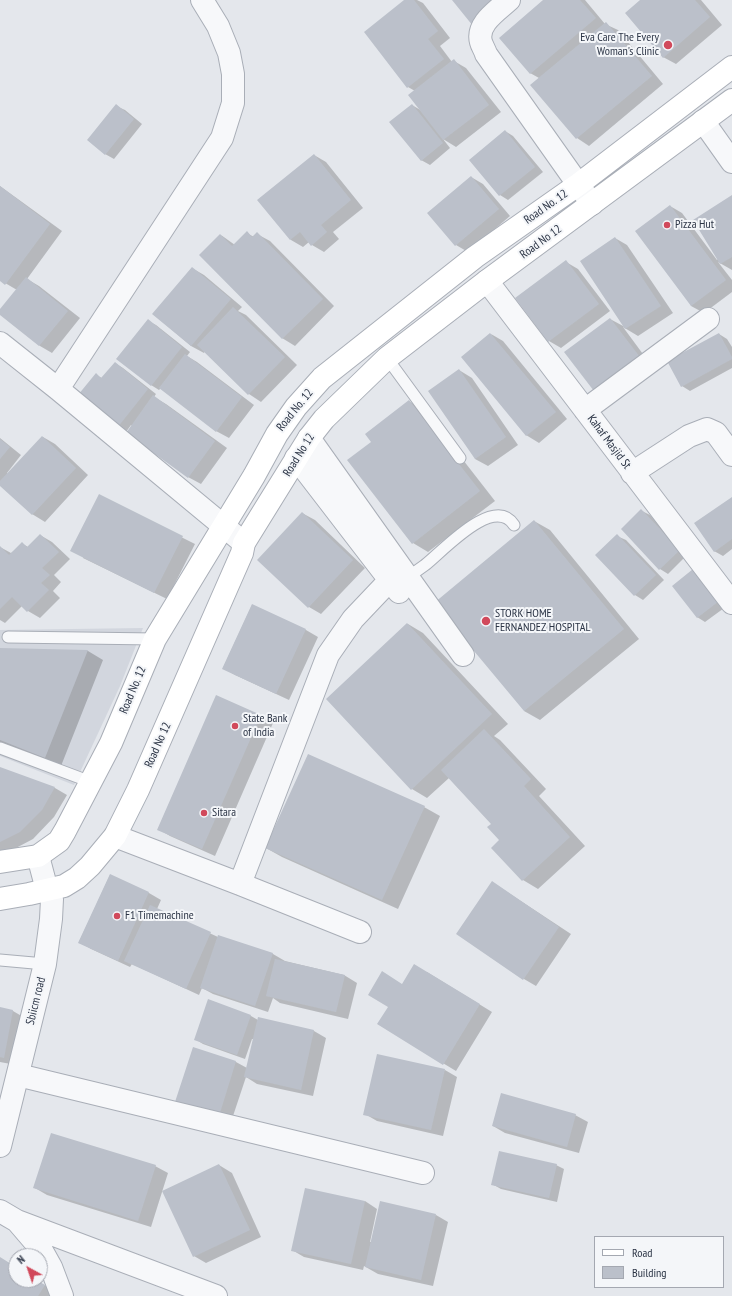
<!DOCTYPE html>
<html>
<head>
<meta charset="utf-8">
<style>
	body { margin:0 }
	#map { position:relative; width:732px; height:1296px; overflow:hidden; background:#e4e7ec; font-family:"PT Sans Narrow",sans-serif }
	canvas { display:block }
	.legend { position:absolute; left:594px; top:1236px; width:130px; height:52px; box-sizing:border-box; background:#f4f6f9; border:1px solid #a4a8b1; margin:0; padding:5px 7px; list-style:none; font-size:12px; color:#2b3445 }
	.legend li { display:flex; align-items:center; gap:8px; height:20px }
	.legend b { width:20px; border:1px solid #a4a8b1 }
	.north { position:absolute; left:8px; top:1248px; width:40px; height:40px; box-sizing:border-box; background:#f4f6f9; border:1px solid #a4a8b1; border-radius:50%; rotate:320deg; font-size:11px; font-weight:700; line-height:16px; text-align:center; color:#2b3445 }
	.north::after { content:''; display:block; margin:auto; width:14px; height:18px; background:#d1495b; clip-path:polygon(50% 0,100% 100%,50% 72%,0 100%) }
</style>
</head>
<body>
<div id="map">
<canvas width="732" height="1296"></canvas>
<ul class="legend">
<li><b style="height:5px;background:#fff"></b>Road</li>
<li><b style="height:11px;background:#bbc0ca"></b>Building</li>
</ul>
<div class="north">N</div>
</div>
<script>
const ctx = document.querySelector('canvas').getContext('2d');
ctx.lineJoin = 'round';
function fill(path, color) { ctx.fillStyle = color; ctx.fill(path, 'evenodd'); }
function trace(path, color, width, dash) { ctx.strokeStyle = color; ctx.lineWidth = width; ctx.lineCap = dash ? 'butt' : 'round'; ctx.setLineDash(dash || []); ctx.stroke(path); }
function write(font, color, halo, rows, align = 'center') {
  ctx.font = font + ' "PT Sans Narrow",sans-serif'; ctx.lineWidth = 4; ctx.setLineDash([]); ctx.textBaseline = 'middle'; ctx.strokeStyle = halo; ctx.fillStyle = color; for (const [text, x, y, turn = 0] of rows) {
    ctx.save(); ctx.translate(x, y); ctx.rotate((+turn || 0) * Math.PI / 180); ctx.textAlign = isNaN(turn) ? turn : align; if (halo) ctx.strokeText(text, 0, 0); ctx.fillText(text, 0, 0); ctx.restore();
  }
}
const built = new Path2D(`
	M143,628L120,686L74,785L0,756V630Z`);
const shadow = new Path2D(`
	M406,0H417L423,3L450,38L440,46L452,62L454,61L466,68L501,112L456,147L443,139L450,148L430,165L421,160L412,105L422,111L415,91L408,87Z
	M545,0H585L605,24L618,30L663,84L589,146L577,138L532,85L539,78L530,73Z
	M642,0H701L722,25L676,64L663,57Z
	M116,106L125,110L142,124L114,159L105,154Z
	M505,131L513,136L543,172L508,200L500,195L470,160Z
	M314,155L326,162L363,208L333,232L339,239L324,252L312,245L309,242L303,247L291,240L258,200Z
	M471,177L483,184L510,216L468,252L456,245Z
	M0,186L62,231L27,279L39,286L80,318L52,353L40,346L0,314V311L17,290L0,280Z
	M732,196V270L718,262L732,280V292L704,313L691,306L670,206L682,213L717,260L718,259Z
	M247,233L254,237L257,234L270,241L334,306L295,346L282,338L221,235L235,245Z
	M615,238L627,245L673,313L638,336L623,327L654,369L598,395L610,319L625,327Z
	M566,262L578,269L610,311L561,348L549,341Z
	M192,268L204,275L242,307L238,311L246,315L297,365L261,402L249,394L205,351L204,353L191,346L153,314Z
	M148,321L156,325L190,352L187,356L197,362L254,405L229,438L216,431L161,388L159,390L151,385Z
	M491,334L503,341L567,419L539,443L526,435Z
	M719,334L727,339L732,347V368L690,391L682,386Z
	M115,363L123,368L156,394L154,397L166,404L227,448L201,484L188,477L131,425L126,432L117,427L96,375L102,378Z
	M459,370L472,378L518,445L488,466L475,459Z
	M409,401L425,411L495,501L428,552L413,543L372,442Z
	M43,437L55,444L88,475L45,522L32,514L0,484V438L21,455L7,473L8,474Z
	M99,496L195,544L167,599L83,558Z
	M732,498V549L723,556L714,551Z
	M642,511L650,515L687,555L668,574L660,569Z
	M302,513L315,520L365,568L321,614L309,607Z
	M534,521L550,530L639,639L540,720L524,711Z
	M40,535L52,542L70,559L54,575L61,582L53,591L60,598L40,618L28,611L22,606L5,623L0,620V547L11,553L23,544L28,547Z
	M617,536L626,540L664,580L643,600L635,595Z
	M673,586L731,603L705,622L697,617Z
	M252,605L306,630L318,637L289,700L235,675L223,668Z
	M408,624L423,633L508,724L494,736L500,740L546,789L539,796L585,846L538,889L523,880L492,824L449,778L427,798L412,789Z
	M0,649L88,651L103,660L61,766L0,742Z
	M216,697L261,716L273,723L215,856L170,836L158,829Z
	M0,768L55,788L67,795L54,817L33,839L16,848L0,852Z
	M424,807L440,816L398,909L282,857L266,848Z
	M110,875L149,893L161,900L157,909L218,937L273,954L285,961L344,975L357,983L348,1019L280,1003L273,998L268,1012L213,994L202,988L199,995L132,964L130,967L91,949L79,942Z
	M492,882L571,934L536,986L524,979Z
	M427,972L492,1012L456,1071L378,1024L403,985Z
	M209,1000L251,1016L258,1020V1019L314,1031L326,1038L313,1096L257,1084L246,1077L231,1122L188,1108L193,1048L236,1062L247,1068L254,1039H252L245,1059L203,1044L195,1039Z
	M0,1008L13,1011L25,1018L16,1065L0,1062Z
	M445,1070L457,1077L443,1136L377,1121L365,1114Z
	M575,1115L588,1122L579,1153L505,1133L493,1126Z
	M219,1165L232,1173L261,1237L206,1263L194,1256Z
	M556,1165L564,1169L557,1202L501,1189L492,1184Z
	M155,1166L168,1173L151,1227L47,1195L35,1188Z
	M365,1201L377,1209L370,1242H372L436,1215L448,1222L433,1286L378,1274L364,1266L363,1270L304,1257L292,1250Z
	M0,1258L16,1268V1280H36L57,1293L55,1296H0Z`);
const building = new Path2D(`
	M404,0H414L438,31L428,39L444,59L407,88L364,32Z
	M452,0H492L473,26Z
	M543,0H580L596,18L530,74L499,38Z
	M640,0H695L710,17L663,58L625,13Z
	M606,22L652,76L576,139L530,85Z
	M454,59L489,105L443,140L408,95Z
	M116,104L134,119L105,155L87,140Z
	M412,104L443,143L421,161L389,122Z
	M505,130L535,167L499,196L469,160Z
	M314,154L351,200L321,225L327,232L311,246L300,232L290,240L257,200Z
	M471,176L499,209L455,246L427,213Z
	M0,186L50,224L5,285L0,281Z
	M732,195V257L720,264L693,220Z
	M670,205L726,280L691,306L635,231Z
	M247,231L252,237L257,232L323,299L282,339L199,255L220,234L232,246Z
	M615,237L661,306L625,329L580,261Z
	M566,260L599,304L548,342L515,298Z
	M192,267L231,299L191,346L152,314Z
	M26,277L68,311L39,346L0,315V309Z
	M233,307L285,357L248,395L197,345Z
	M610,318L643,361L597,395L564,352Z
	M148,319L182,347L151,386L116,359Z
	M490,333L556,412L526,436L461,357Z
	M719,333L732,357V359L681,387L667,361Z
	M185,354L242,397L216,432L159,388Z
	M115,362L148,389L117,428L78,395L96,373L101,378Z
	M459,369L506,437L475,459L428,391Z
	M153,395L215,441L188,478L126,433Z
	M409,400L480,491L412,544L347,460L371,442L365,434Z
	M42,436L76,468L32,515L0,486V481Z
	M0,439L10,447L0,459Z
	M99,494L183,536L154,593L70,551Z
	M732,497V539L714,552L694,523Z
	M641,509L680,550L659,570L621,529Z
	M302,512L353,560L308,608L257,560Z
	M534,520L624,629L524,711L434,603Z
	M40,534L59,552L42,568L50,575L41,583L49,590L27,612L12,597L0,609V546L9,555L22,542L27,547Z
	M617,534L656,575L634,596L595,555Z
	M698,565L723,598L697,618L672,586Z
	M252,604L306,629L276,694L222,669Z
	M407,623L492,714L411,790L326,699Z
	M0,648L88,650L45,758L0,740Z
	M216,695L261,715L202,849L157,830Z
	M484,729L531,779L524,786L570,837L522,881L491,848L499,840L487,827L491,824L441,770Z
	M308,754L425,806L382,900L265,848Z
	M0,767L55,787L42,810L20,832L0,842Z
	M110,874L149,892L118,961L78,943Z
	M492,881L559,927L523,980L456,934Z
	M150,905L211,932L186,989L124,961Z
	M218,935L273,953L255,1006L200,988Z
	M275,959L345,975L336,1012L266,996Z
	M414,964L480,1004L443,1065L377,1024L388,1007L368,995L382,971L402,984Z
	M208,999L251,1015L237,1055L194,1040Z
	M0,1007L13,1010L4,1058L0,1057Z
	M258,1017L314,1030L301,1090L244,1077Z
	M193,1047L236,1061L219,1116L175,1102Z
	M377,1054L445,1069L431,1130L363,1115Z
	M501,1093L576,1114L567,1147L492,1126Z
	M51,1133L156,1165L138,1221L33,1188Z
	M499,1151L557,1164L549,1198L491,1185Z
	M219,1164L250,1230L193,1257L162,1191Z
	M305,1188L365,1201L351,1264L291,1251Z
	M380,1201L436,1214L421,1280L365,1267Z
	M0,1257L16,1267V1280H36L45,1285L38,1296H0Z`);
const lane = new Path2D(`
	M387,358L460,458
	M407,576C414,573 419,570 425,565C443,551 494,494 514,525
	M8,637L155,639
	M0,748L91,782
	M0,960L45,964`);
const street = new Path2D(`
	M509,0C497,11 476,24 481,42C482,46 485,50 486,54L592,204
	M703,121L732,162
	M487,281L732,603
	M0,343L58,389L244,543
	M58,389L222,138L233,103V74L229,53L218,26L202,0
	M585,410L708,319
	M309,438L463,655
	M296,458L399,592
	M632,473L689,436L707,429L716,433L732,455
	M115,836L240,884L360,932
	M240,884L328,655L353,619L390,580
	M18,1075L423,1173
	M0,1146L45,964L51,919L52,899L47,890L38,856
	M0,1211L17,1221L41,1249L51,1267L62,1296
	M17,1221L216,1296`);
const secondary = new Path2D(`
	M0,862L38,856L59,841L65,831L111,743L155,639L254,476L277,434L296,407L322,378L475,257L579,184L732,67
	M0,899L29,894L64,886L77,878L90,866L115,836L138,790L242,553L244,543L309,438L324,419L387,358L487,281L732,100`);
const markers = [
	[668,45,5,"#d1495b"],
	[667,225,4,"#d1495b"],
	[486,621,5,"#d1495b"],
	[235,726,4,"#d1495b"],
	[204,813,4,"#d1495b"],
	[117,916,4,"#d1495b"]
];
const poiNames = [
	["Eva Care The Every",659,38,"right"],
	["Woman's Clinic",659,52,"right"],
	["Pizza Hut",675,225],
	["STORK HOME",495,614],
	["FERNANDEZ HOSPITAL",495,628],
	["State Bank",243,719],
	["of India",243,733],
	["Sitara",212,813],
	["F1 Timemachine",125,916]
];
const streetNames = [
	["Road No. 12",546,207,-35],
	["Road No 12",541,242,-36],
	["Road No. 12",295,410,-51],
	["Kahaf Masjid St",609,442,53],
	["Road No 12",299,455,-58],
	["Road No. 12",133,690,-67],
	["Road No 12",158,745,-66],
	["Sbiicm road",36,1001,-76]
];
fill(built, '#d2d6de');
fill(shadow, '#0003');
fill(building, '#bbc0ca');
trace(lane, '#a9aeb7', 13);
trace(street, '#a9aeb7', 24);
trace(secondary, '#a9aeb7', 24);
trace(lane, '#f7f8fa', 11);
trace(street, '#f7f8fa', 22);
trace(secondary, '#fff', 22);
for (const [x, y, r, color] of markers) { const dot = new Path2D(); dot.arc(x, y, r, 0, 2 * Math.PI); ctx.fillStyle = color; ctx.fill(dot); trace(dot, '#f4f6f9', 1.5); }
write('12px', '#2b3445', '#f4f6f9', poiNames, 'left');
write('12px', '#2b3445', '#f4f6f9', streetNames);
</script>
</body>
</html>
